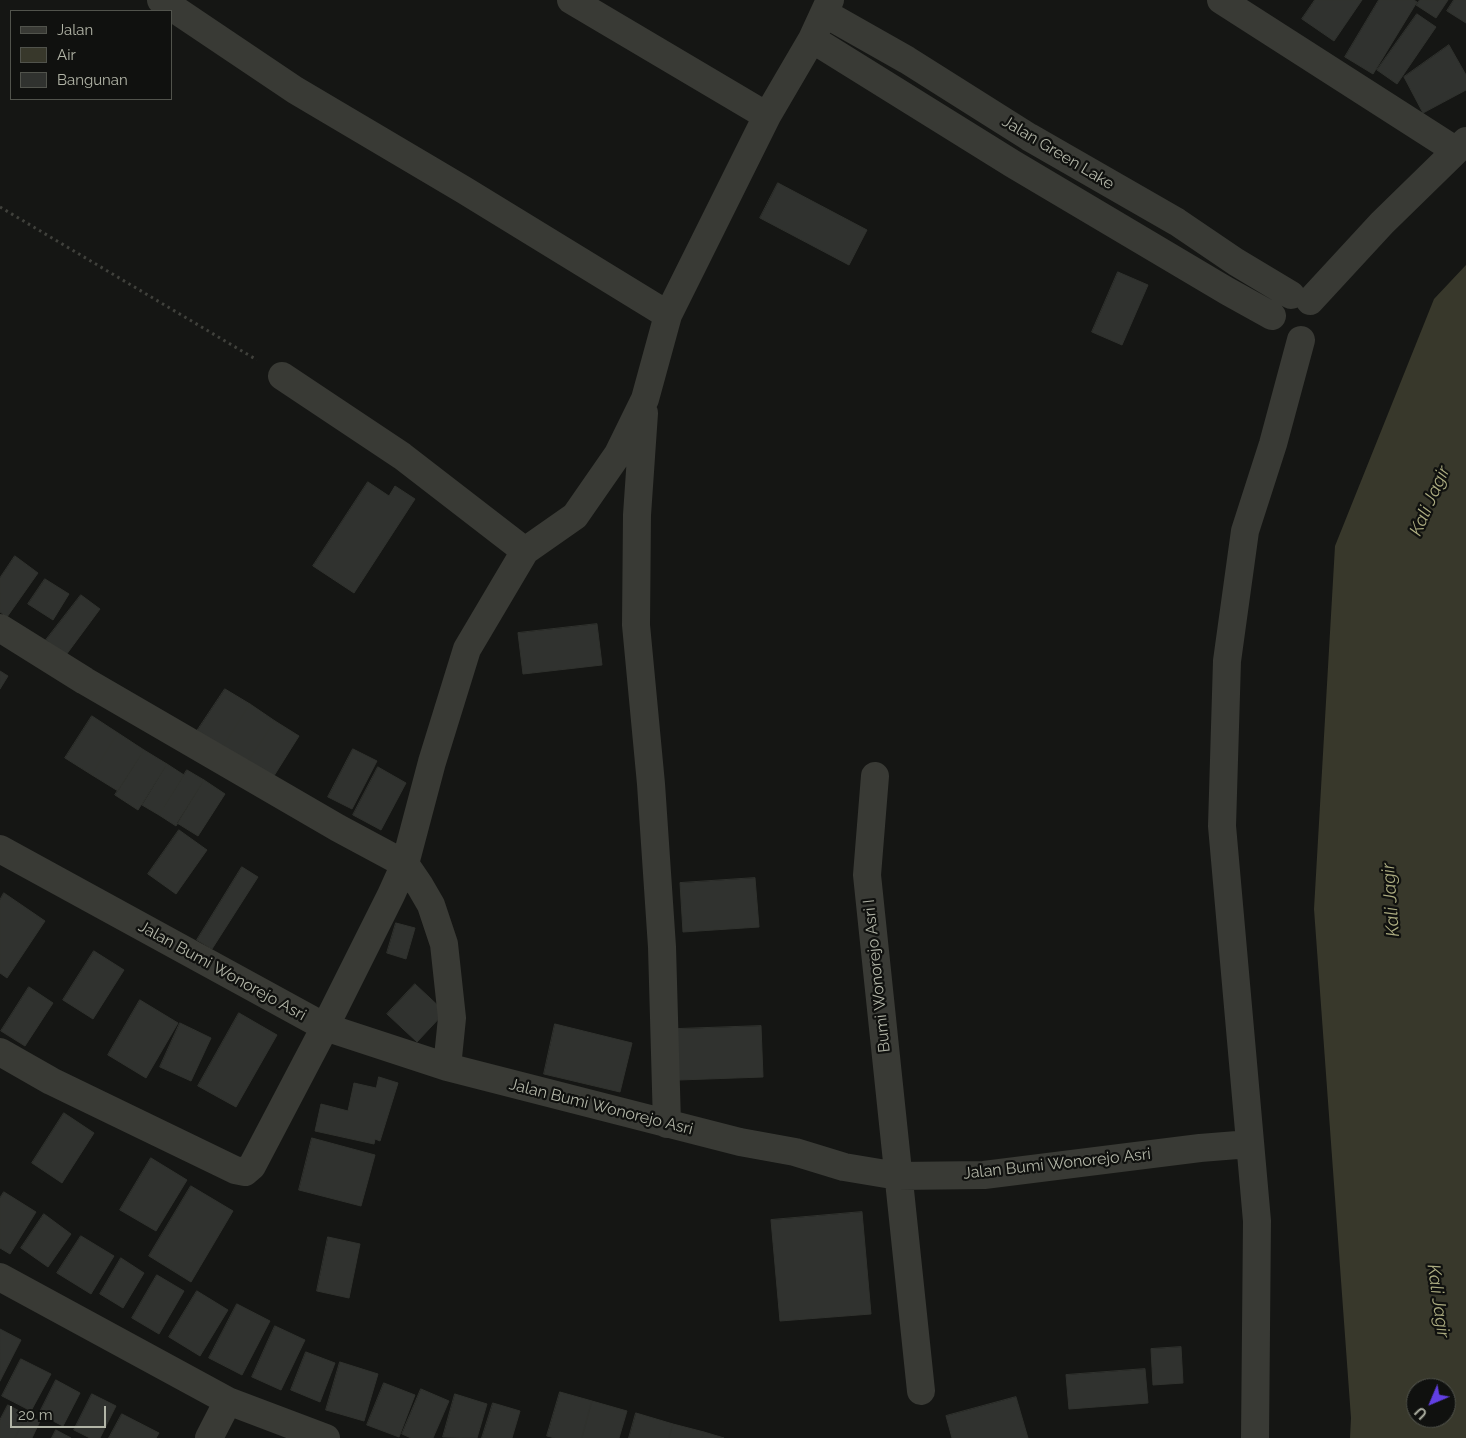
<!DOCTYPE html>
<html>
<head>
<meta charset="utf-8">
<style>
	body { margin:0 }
	#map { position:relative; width:1466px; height:1438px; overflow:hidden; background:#151614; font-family:Raleway,sans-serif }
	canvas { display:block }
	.legend { position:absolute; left:10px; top:10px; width:162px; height:90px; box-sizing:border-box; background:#10110f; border:1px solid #51534c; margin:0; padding:6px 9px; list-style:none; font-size:15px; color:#b2b5a7 }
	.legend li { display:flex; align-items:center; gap:10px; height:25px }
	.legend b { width:25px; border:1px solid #51534c }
	.north { position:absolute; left:1406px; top:1378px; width:50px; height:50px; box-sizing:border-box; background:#10110f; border:1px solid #51534c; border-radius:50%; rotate:225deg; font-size:14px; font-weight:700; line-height:20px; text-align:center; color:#b2b5a7 }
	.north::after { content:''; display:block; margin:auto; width:18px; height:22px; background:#613fe2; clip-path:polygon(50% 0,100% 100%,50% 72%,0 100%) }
	.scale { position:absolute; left:10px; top:1406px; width:96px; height:22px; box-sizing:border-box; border:2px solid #b2b5a7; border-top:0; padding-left:6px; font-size:15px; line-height:18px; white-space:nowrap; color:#b2b5a7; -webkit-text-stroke:4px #10110f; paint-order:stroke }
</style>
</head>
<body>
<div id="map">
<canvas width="1466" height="1438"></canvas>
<ul class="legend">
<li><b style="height:6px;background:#393a35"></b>Jalan</li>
<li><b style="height:14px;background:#38382b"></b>Air</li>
<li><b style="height:14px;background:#30322f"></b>Bangunan</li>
</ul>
<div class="north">U</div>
<div class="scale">20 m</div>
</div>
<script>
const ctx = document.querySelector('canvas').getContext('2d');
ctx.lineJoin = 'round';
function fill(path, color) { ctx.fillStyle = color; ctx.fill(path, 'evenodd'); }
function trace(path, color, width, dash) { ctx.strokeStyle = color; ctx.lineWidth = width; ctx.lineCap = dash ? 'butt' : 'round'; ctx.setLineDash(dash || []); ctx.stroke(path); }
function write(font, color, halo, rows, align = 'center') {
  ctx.font = font + ' Raleway,sans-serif'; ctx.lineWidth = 4.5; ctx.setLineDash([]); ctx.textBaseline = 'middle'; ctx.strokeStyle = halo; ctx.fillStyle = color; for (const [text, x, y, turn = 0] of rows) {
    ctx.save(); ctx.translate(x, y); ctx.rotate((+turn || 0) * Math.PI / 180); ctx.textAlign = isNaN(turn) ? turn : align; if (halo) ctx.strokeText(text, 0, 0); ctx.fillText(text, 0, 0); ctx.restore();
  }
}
const water = new Path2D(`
	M1466,265V1438H1350L1351,1418L1314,909L1335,546L1434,299ZM1416,1388H1446V1418H1416Z`);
const building = new Path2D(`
	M1315,0H1362L1334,41L1302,19Z
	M1379,0H1414L1417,2L1373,74L1345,57Z
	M1420,0H1448L1436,18L1416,5Z
	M1454,0H1466V23L1447,11Z
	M1417,14L1436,27L1397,84L1377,70Z
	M1449,45L1466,75V90L1423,113L1404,77Z
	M778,183L867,230L849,265L760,218Z
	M1118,272L1148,285L1122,345L1092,332Z
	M368,482L389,496L395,486L415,499L354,593L313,566Z
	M15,556L38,573L7,617L0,612V578Z
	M45,579L69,594L53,620L28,604Z
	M81,595L100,609L66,655L46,640Z
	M597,624L602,665L523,674L518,633Z
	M0,671L8,676L0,689Z
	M225,689L250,704L223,747L197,731Z
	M250,704L275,721L247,763L223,747Z
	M92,716L118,733L92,775L65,758Z
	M275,721L299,736L272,779L247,763Z
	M118,733L144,750L118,791L92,775Z
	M353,749L377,761L352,809L328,797Z
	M144,750L167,764L138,810L115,795Z
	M167,764L184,775L159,815L142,805Z
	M378,767L406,783L381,830L353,815Z
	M187,770L204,780L176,826L159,815Z
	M204,780L225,794L198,836L177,823Z
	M179,830L207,850L176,894L148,874Z
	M242,867L258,877L212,949L197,940Z
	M755,878L759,927L683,932L680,883Z
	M4,893L45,921L7,978L0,973V900Z
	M396,923L415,928L406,959L387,953Z
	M94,951L124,970L93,1019L63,1000Z
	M415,984L445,1012L417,1042L387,1014Z
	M29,987L53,1003L25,1046L1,1031Z
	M140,1000L178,1023L146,1078L108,1055Z
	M239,1013L277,1035L236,1107L198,1086Z
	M180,1023L211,1038L191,1081L160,1067Z
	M555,1024L632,1043L620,1092L544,1074Z
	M761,1026L763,1077L679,1080L677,1029Z
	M379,1077L398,1083L380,1141L375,1139L374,1144L315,1131L321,1104L348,1111L354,1083L376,1088Z
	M64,1113L94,1133L62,1183L32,1163Z
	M312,1138L375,1155L361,1206L299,1190Z
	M151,1158L187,1180L156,1231L120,1210Z
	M191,1186L233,1211L191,1282L149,1256Z
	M4,1192L36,1212L10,1254L0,1248V1198Z
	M862,1212L871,1314L780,1321L771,1220Z
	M44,1214L71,1234L48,1267L21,1248Z
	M81,1236L114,1256L91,1294L57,1273Z
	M328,1237L360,1244L349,1298L317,1291Z
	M121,1258L144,1273L123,1308L100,1294Z
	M157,1275L184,1291L159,1334L132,1318Z
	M197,1291L228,1310L200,1356L169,1337Z
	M237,1304L270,1321L242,1375L209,1358Z
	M275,1326L305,1340L281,1390L252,1377Z
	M0,1329L21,1340L0,1381Z
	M1181,1347L1183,1383L1153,1385L1151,1349Z
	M306,1352L335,1363L320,1402L291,1390Z
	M21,1359L51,1374L31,1411L2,1396Z
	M340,1362L378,1374L364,1421L326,1410Z
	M1145,1369L1148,1403L1069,1409L1066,1375Z
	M56,1380L80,1393L63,1426L39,1414Z
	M384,1383L415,1395L399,1437L367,1425Z
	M421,1389L449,1401L433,1438H411L402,1434Z
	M560,1392L592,1401L582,1438H555L547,1436Z
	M92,1394L116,1406L100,1438H90L74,1430Z
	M455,1394L487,1404L477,1438L443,1437Z
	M1016,1397L1028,1438H952L946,1416Z
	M592,1401L627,1411L619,1438H582Z
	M493,1403L520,1411L512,1438H482Z
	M8,1405L27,1415L15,1438H0V1420Z
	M636,1413L673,1424L669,1438H629Z
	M122,1414L159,1433L156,1438H109Z
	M27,1415L40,1421L32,1438H15Z
	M673,1424L704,1432L702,1438H669Z
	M56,1430L71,1438H52Z
	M704,1432L724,1438H702Z`);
const path = new Path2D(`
	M0,207L257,360`);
const minor = new Path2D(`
	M161,0L295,90L464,190L668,315
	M571,0L767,116
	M1221,0L1455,150
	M824,13L907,60L1029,137L1177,222L1236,262L1291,295
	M812,39L1013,164L1227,291L1272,316
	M1310,301L1382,223L1466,141
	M282,376L402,456L525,551
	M644,413L637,515L636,625L651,784L662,947L667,1124
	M0,628L85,681L338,828L405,864L420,886L431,905L444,944L452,1018L447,1067
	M875,776L867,875L921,1391
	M0,849L325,1027L447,1067L740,1142L795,1152L844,1167L898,1176L984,1175L1200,1148L1250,1144
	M0,1052L51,1081L235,1170L245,1172L252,1166L325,1027L391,895L405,864L432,762L467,649L525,551L575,516L618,454L645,399L668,315L767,116L812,39L830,0
	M0,1277L228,1401L326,1438
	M209,1438L228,1401
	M1255,1438L1257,1221L1222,826L1227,661L1245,531L1273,444L1301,340`);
const streetNames = [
	["Jalan Green Lake",1058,153,31],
	["Jalan Bumi Wonorejo Asri",222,971,29],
	["Bumi Wonorejo Asri I",877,976,-96],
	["Jalan Bumi Wonorejo Asri",601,1107,14],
	["Jalan Bumi Wonorejo Asri",1057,1164,-6]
];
const waterNames = [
	["Kali Jagir",1430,501,-66],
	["Kali Jagir",1391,900,-94],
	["Kali Jagir",1438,1301,82]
];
fill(water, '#38382b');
fill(building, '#30322f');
trace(building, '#30322e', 1);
trace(path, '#40413c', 3, [2.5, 4]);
trace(minor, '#393a35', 28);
write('16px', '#b2b5a7', '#10110f', streetNames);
write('italic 18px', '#adad81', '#10110f', waterNames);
</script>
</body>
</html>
